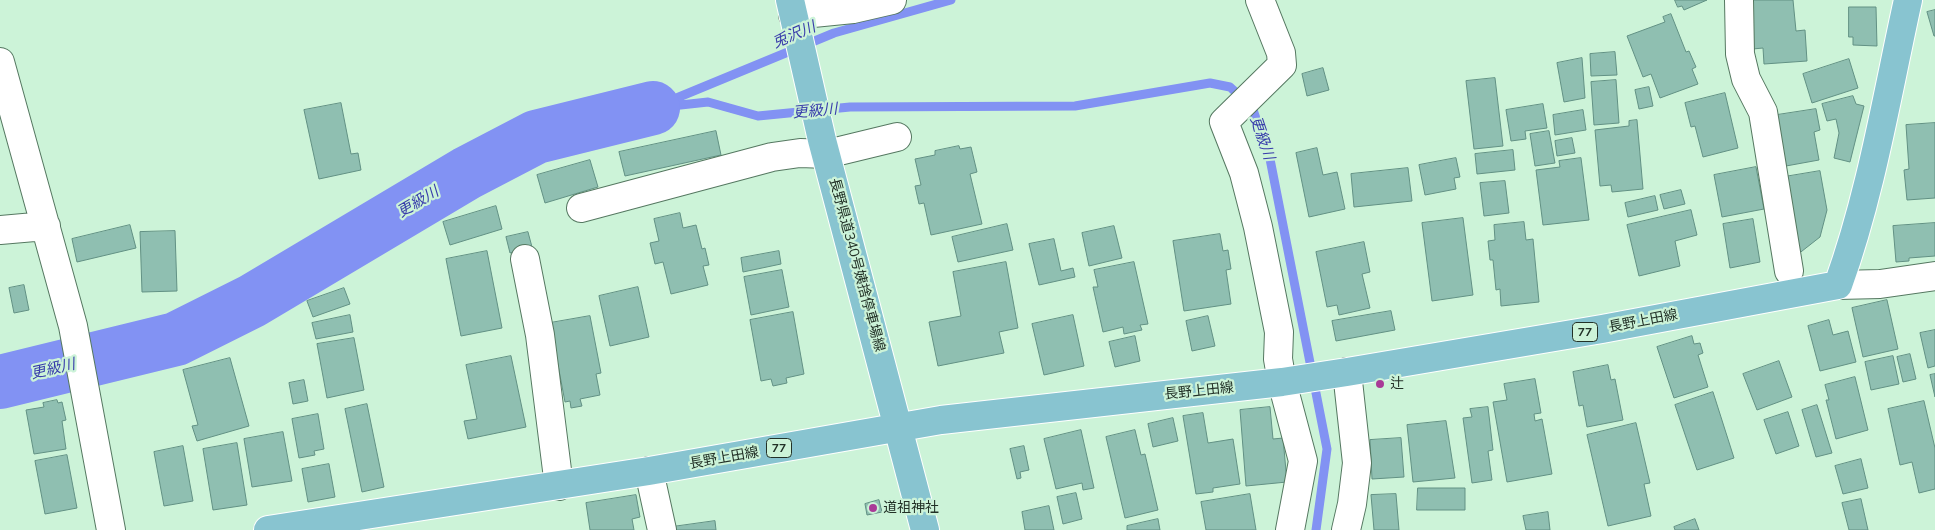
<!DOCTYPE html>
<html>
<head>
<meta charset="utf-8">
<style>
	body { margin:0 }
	canvas { display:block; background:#ccf3d8 }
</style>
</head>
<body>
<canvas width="1935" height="530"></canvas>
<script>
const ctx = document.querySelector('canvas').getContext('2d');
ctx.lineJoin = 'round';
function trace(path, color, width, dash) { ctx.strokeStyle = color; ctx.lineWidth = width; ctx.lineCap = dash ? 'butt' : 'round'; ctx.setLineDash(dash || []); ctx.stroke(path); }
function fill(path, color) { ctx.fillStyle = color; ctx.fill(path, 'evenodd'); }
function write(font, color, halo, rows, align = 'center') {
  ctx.font = font + ' Mulish,"Noto Sans JP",sans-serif'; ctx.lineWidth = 4.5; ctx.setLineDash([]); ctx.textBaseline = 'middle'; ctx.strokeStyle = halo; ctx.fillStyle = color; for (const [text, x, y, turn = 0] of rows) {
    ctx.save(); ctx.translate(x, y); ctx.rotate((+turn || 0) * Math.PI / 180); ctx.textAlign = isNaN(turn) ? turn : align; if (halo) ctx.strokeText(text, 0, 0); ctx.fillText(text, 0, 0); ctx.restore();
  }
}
const stream = new Path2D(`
	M662,104L834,33L951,0
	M653,108L708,102L758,116L850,107L1075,106L1210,83L1230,87L1252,107L1270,159L1327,449L1316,530`);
const river = new Path2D(`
	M0,382L176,339L252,301L467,173L536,137L653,108`);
const building = new Path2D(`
	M1675,0H1707L1684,10L1682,6L1678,7Z
	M1749,0H1793L1796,31L1805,30L1807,61L1764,64L1763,48L1753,49Z
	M1849,7H1876L1877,46L1853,45V37H1849Z
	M1935,10V36H1934L1927,12Z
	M1671,14L1686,52L1689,51L1696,67L1692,69L1698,84L1660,98L1651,74L1643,77L1627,36L1665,22L1663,17Z
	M1615,52L1617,75L1591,76L1590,54Z
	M1582,58L1585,98L1564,102L1557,63Z
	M1849,59L1858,88L1812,103L1803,74Z
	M1323,68L1329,90L1307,96L1302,74Z
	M1495,78L1503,146L1474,149L1466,81Z
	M1616,80L1619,123L1594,125L1591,82Z
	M1649,87L1653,106L1639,109L1635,90Z
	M1725,93L1738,148L1703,157L1695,126L1691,127L1685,103Z
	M1853,96L1856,104L1864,106L1850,162L1834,158L1839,133L1836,119L1827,121L1822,104Z
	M341,103L351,154L358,153L361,170L319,179L304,110Z
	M1543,104L1547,128L1525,131L1526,139L1511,141L1506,110Z
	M1816,109L1820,130L1814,132L1819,160L1786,166L1777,115Z
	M1583,110L1586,130L1555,135L1553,115Z
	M1637,120L1643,189L1612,192L1611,185L1600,186L1595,130L1629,126V121Z
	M1935,123V198L1907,200L1904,170L1909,169L1906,125Z
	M716,131L721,155L625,176L619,152Z
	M1549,131L1555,163L1535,166L1530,134Z
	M1572,138L1575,153L1557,156L1555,141Z
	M959,146L960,149L971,147L977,172L970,174L982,224L931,235L924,203L919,204L915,186L921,185L915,159L935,155V151Z
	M1317,148L1323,175L1337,172L1345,209L1309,217L1296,153Z
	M1513,150L1515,170L1477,174L1475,154Z
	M1456,158L1460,177L1454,178L1456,189L1425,195L1419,165Z
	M1581,158L1589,220L1543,225L1536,170L1560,167L1559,161Z
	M590,160L598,187L545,203L537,175Z
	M1756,167L1764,209L1722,217L1714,175Z
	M1408,168L1412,201L1354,207L1351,174Z
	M1820,171L1827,210L1820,237L1797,255L1784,177Z
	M1505,181L1509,213L1484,216L1480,183Z
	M1681,190L1685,204L1664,209L1660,195Z
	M1655,196L1658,210L1628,217L1625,203Z
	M496,206L502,229L450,245L443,222Z
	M1691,210L1697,235L1675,241L1680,266L1639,276L1627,225Z
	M680,213L683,228L696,225L702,249L705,248L709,265L703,266L708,285L671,294L663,262L655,264L650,243L659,241L654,219Z
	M1463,218L1473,295L1432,301L1422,223Z
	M1753,219L1760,262L1730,268L1723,224Z
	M1524,222L1526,240L1533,239L1539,302L1501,306L1500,289L1496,290L1493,260H1490L1488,241L1495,240L1494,225Z
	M1935,223V256L1909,258V261L1896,262L1893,226Z
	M1007,224L1013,250L958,262L952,237Z
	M130,225L136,248L77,262L72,239Z
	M1114,226L1122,258L1089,266L1082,233Z
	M175,231L177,291L142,292L140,232Z
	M528,232L532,247L510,253L506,237Z
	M1220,234L1223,251L1228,250L1231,269L1226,270L1231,304L1184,311L1173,241Z
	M1054,239L1061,271L1073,268L1075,277L1039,285L1029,244Z
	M1364,242L1370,272L1362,274L1370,308L1339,315L1337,305L1327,307L1316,252Z
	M487,251L502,328L461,336L446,259Z
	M779,251L781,264L743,272L741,258Z
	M1006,262L1018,328L999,332L1004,353L938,366L929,322L961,316L953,272Z
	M1134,262L1148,324L1140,325L1142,330L1124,334L1123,327L1103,332L1093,287H1098L1094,270Z
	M782,270L789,307L751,315L744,277Z
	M24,285L29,310L14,313L9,288Z
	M638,287L649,337L610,346L599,296Z
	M344,288L350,304L313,317L307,301Z
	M1887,300L1898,349L1863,357L1852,308Z
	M1391,311L1395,330L1336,341L1332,321Z
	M793,312L804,374L786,378L787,383L773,386L771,379L761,381L750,320Z
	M350,315L353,332L316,339L312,323Z
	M1073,315L1084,366L1044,375L1032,324Z
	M590,316L601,373L596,374L600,395L580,399L582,406L571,408L570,401L565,402L550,323Z
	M1208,316L1215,346L1192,351L1186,321Z
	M1829,320L1833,335L1848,331L1856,362L1820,371L1808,326Z
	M1935,330V366L1928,368L1920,333Z
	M1135,336L1140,361L1115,367L1109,342Z
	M1692,336L1694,344L1700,343L1703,353L1698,355L1708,387L1674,398L1657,347Z
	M354,338L364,390L327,398L317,344Z
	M1910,354L1916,379L1903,382L1897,357Z
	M511,356L526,427L468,439L464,421L477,419L466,365Z
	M1893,356L1899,384L1871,390L1865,362Z
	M230,358L249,426L197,441L192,426L198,425L183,370Z
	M1779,361L1792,397L1757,410L1743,374Z
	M1608,365L1611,380L1615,379L1623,420L1587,427L1583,405L1579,406L1573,372Z
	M1935,374V397L1930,375Z
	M1855,377L1868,430L1836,439L1826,400H1829L1825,385Z
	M1535,379L1541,413L1534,414L1535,421L1542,419L1552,474L1507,482L1493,402L1507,400L1504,384Z
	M304,380L308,401L293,404L289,383Z
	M1713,392L1734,458L1697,470L1675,405Z
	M57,400L58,403L62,402L66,420L62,421L66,449L34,454L26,410L44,407L43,403Z
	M1924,401L1935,448V489L1919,493L1912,462L1900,465L1888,409Z
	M367,404L384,487L362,492L345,409Z
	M1817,405L1832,453L1816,457L1802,410Z
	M1270,407L1273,439L1283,438L1287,482L1246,486L1240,410Z
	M1488,407L1493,450L1488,451L1492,480L1472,483L1463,418L1472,417L1470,409Z
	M1788,412L1799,446L1776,454L1764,420Z
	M1203,413L1208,443L1233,439L1240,484L1213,488V492L1196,494L1183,416Z
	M318,414L324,449L314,451L315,455L299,458L292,419Z
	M1173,418L1178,441L1153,447L1148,424Z
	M1446,421L1455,478L1413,482L1407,425Z
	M1636,423L1650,483L1644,484L1651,516L1608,526L1587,435Z
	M1081,430L1094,488L1083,490L1082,483L1056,489L1044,439Z
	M1135,430L1141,455L1145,454L1158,510L1125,518L1106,437Z
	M283,432L292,481L252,487L244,439Z
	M1401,438L1404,477L1372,479L1370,440Z
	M237,443L247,505L213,510L203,449Z
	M183,446L193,501L164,506L154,452Z
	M1024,446L1029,470L1020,472L1021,478L1017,479L1010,449Z
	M67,455L77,508L45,514L35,461Z
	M1861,459L1868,488L1843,494L1835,466Z
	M329,464L335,497L308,502L302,469Z
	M1418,488H1465V510H1417Z
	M1076,493L1082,519L1063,524L1057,497Z
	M1250,494L1256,530H1206L1201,502Z
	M1396,494L1399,530H1374L1371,495Z
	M636,495L640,517L632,519L634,530H590L586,503Z
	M1861,499L1868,530H1849L1842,503Z
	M879,500L882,512L867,515L865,504Z
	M1049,506L1054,530H1025L1022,512Z
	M1548,512L1550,530H1526L1523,516Z
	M1158,519L1160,530H1127V526Z
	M1695,519L1699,530H1675L1674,527Z
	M715,521L716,530H672V527Z`);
const minor = new Path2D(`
	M1260,0L1281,53L1282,65L1224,122L1244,173L1258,227L1279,332L1278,359L1282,382L1303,461L1290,530
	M1739,0L1740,54L1746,79L1763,112L1789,271
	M793,15L853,9L892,0
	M0,62L73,326L111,530
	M581,208L772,157L800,153L827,154L897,137
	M0,230L46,226
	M525,259L540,335L559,486
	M1838,285L1880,284L1935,276
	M649,471L662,530
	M1346,530L1352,504L1357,463L1347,372`);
const major = new Path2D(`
	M790,0L822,140L925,530
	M268,530L649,471L941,420L1282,382L1347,372L1602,329L1838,285C1871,194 1887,95 1908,0`);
const markers = [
	[1380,384,5,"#a93a97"],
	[873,508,5,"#a93a97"]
];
const shields = [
	[1585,332,25],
	[779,448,25]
];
const shieldNames = [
	["77",1585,332],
	["77",779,448]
];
const streetNames = [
	["長野県道340号姨捨停車場線",857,265,75],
	["長野上田線",1643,321,-11],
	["長野上田線",1199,391,-6],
	["長野上田線",724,458,-10]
];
const poiNames = [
	["辻",1390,384],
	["道祖神社",883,508]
];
const waterNames = [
	["兎沢川",794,35,-23],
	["更級川",815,111,-5],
	["更級川",1262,138,71],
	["更級川",418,202,-31],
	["更級川",53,369,-13]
];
trace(stream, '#8292f3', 9);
trace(river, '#8292f3', 54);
fill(building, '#8fbfb1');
trace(building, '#629184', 1);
trace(minor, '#557861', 30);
trace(major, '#fff', 30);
trace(minor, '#fff', 28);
trace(major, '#88c4d0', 28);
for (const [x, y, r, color] of markers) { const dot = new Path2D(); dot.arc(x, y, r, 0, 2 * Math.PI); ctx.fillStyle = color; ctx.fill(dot); trace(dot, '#ccf3d8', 2); }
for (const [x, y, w] of shields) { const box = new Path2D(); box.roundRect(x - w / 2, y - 9.5, w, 19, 4); ctx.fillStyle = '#ccf3d8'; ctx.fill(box); trace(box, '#223127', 1); }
write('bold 12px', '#223127', null, shieldNames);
write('14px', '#223127', '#ccf3d8', streetNames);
write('14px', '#223127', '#ccf3d8', poiNames, 'left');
write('italic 15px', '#383cab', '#ccf3d8', waterNames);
</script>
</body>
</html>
